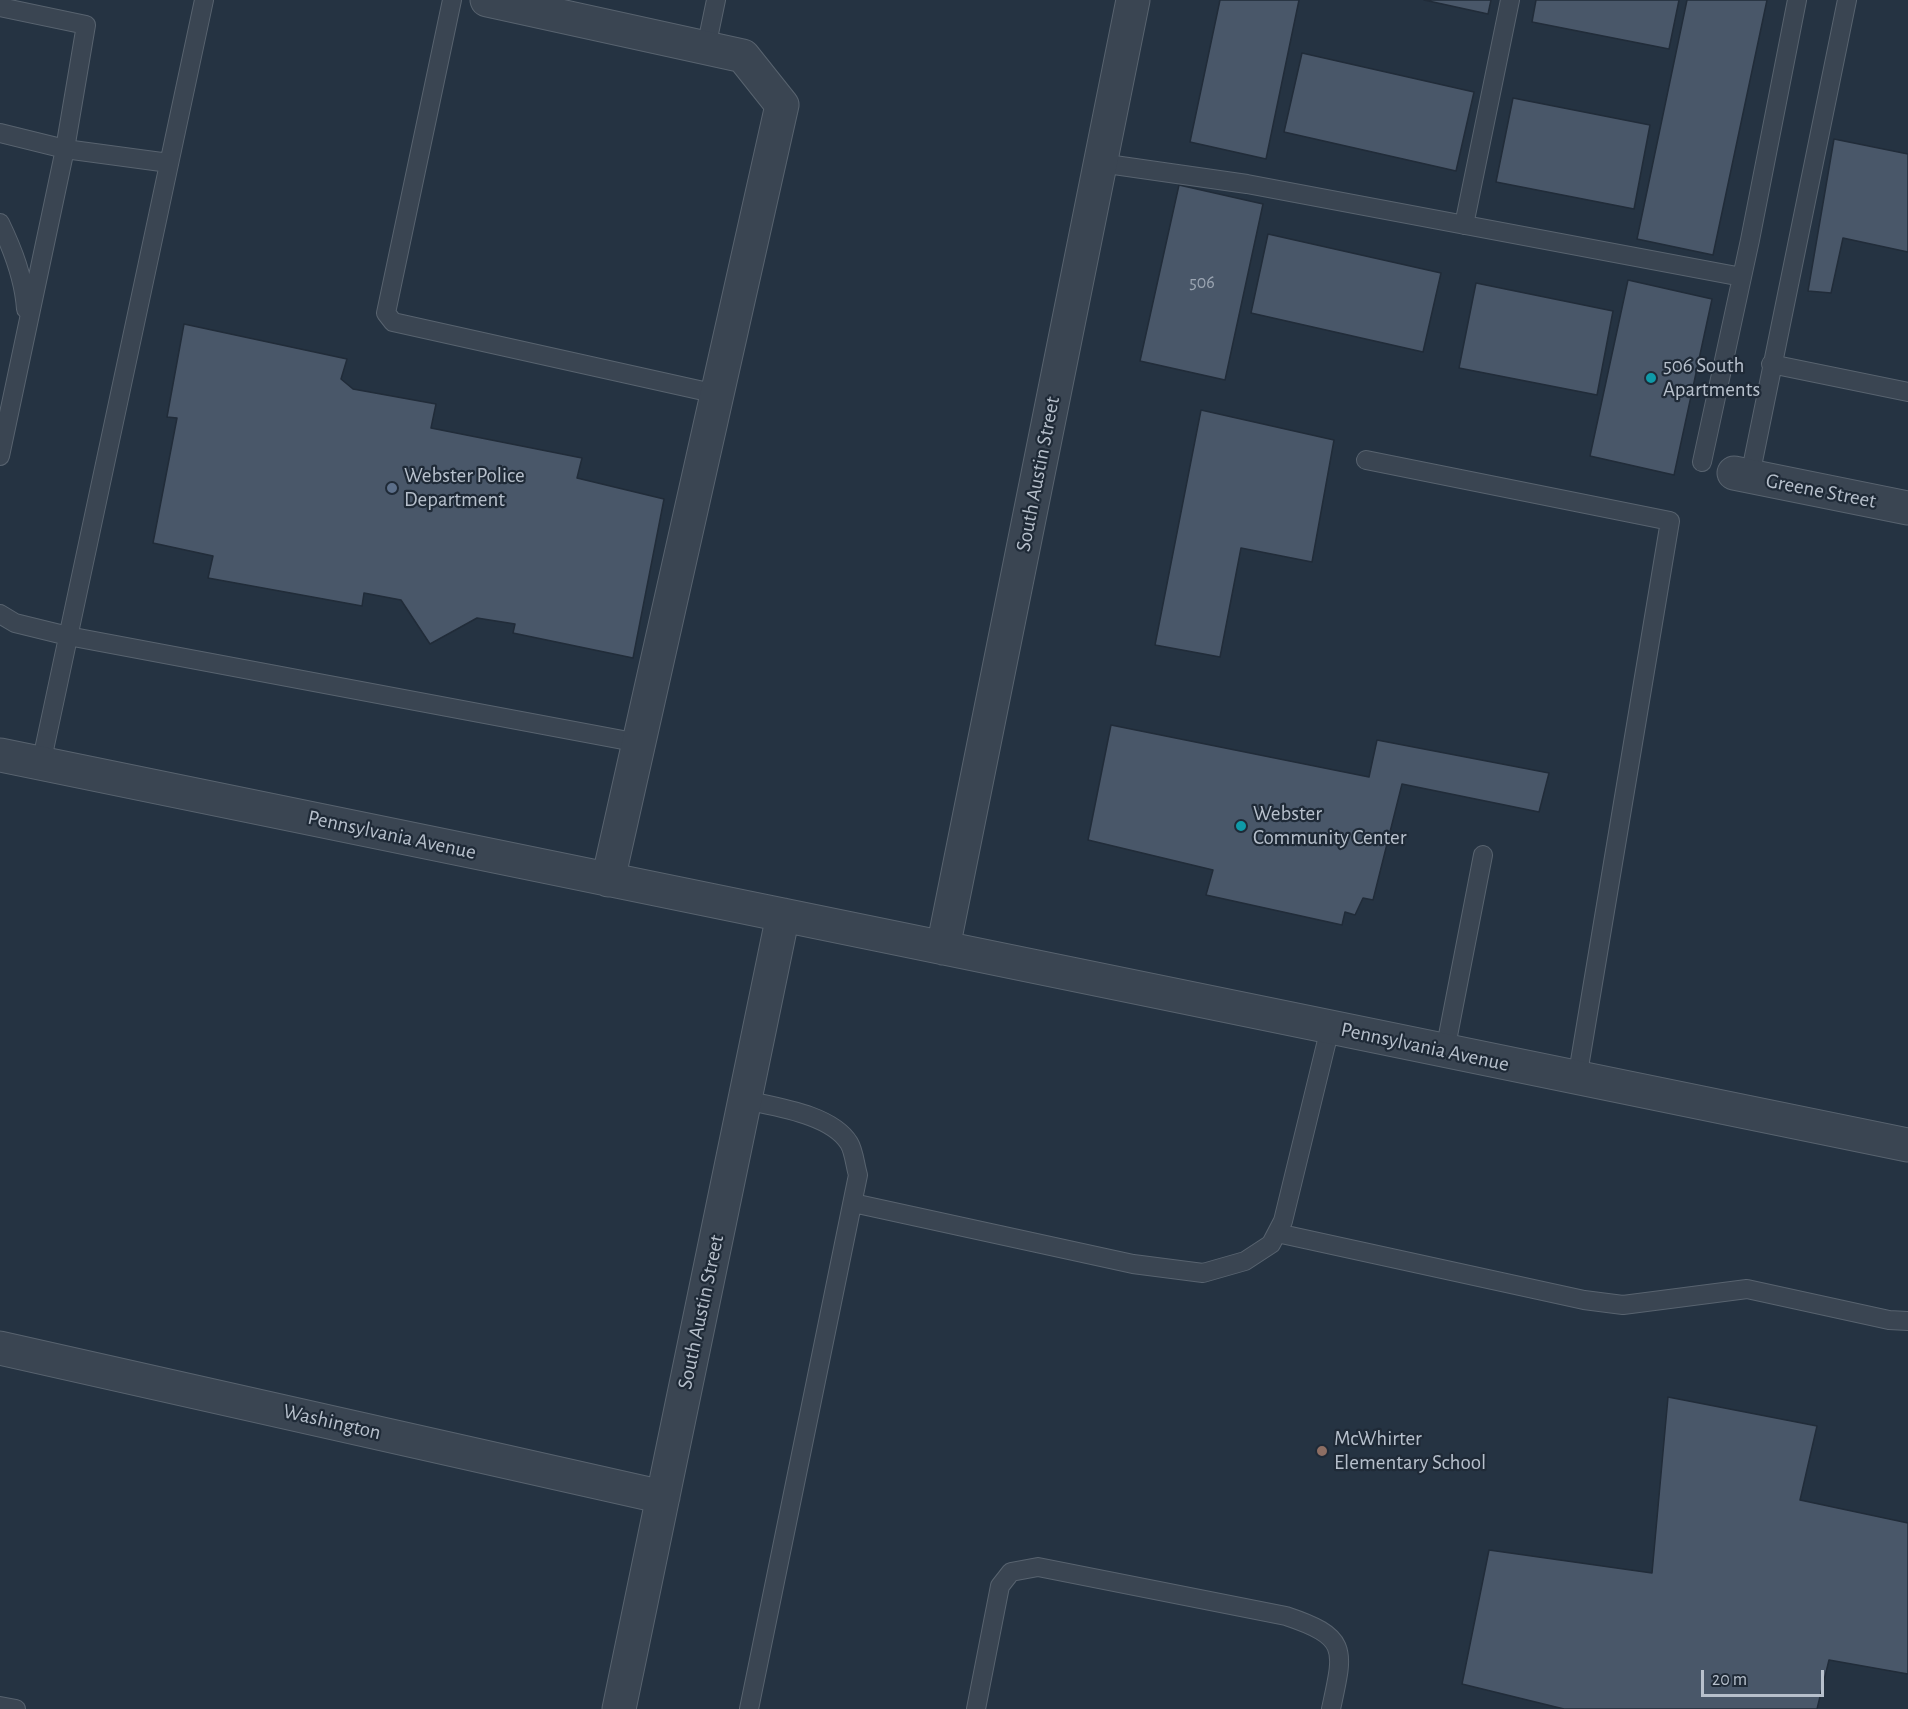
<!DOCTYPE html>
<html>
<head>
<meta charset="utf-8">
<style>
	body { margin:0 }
	#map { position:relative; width:1908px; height:1709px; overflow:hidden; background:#253342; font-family:"Alegreya Sans",sans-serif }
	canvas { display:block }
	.scale { position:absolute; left:1701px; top:1670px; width:123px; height:27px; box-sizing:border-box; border:3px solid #b7c0cc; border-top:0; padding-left:8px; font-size:18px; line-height:21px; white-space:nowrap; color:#b7c0cc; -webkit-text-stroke:4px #1f2a37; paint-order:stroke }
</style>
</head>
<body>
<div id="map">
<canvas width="1908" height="1709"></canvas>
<div class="scale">20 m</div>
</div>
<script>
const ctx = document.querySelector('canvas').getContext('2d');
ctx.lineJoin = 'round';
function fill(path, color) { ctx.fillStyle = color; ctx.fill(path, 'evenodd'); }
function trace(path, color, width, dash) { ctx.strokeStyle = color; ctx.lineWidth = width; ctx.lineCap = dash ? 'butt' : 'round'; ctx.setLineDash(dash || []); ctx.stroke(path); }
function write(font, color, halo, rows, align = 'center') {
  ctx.font = font + ' "Alegreya Sans",sans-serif'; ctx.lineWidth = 4.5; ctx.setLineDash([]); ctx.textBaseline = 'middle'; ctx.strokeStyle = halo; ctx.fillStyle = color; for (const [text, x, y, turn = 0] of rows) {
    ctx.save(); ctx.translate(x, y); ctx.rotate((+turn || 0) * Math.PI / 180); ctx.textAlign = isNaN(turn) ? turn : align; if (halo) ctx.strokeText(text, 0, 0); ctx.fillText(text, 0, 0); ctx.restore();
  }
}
const building = new Path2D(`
	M1220,0H1299L1266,159L1190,142Z
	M1424,0H1491L1488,14Z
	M1536,0H1679L1669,49L1532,22Z
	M1687,0H1767L1713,255L1637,239Z
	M1302,53L1474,92L1456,171L1284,132Z
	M1513,98L1650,125L1634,209L1496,182Z
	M1834,139L1908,154V252L1843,238L1831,293L1808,291Z
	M1179,185L1263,204L1225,380L1140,361Z
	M1268,234L1441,273L1423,352L1251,313Z
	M1628,280L1712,299L1674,475L1590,456Z
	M1476,283L1613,311L1597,395L1459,368Z
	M184,324L347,359L341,379L353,389L436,404L431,428L582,458L577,478L664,499L633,658L513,633L515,624L477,618L430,644L401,600L364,593L362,606L208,578L213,556L153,543L177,418L167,417Z
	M1201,410L1334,440L1312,562L1241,548L1220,657L1155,645Z
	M1111,725L1369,777L1377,740L1549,773L1539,812L1402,784L1373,900L1363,898L1355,915L1345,912L1342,925L1206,895L1213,870L1088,840Z
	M1668,1397L1817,1426L1800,1500L1908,1523V1674L1829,1660L1817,1709H1564L1462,1684L1489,1550L1652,1573Z`);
const lane = new Path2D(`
	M452,0L386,313L393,322L717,394
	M0,7L86,25L65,149L0,133
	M706,48L716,0
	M1100,163L1247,184L1742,277
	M0,223C13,250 24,278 26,309
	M1464,225L1510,0
	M1771,364L1908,392
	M0,456L65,149L169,163
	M1366,460L1670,521L1577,1079
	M1702,462L1750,240L1797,0
	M1750,476L1847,0
	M0,614L15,623L68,636L639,743
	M41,764L204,0
	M1445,1051L1483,855
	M745,1100C775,1107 831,1114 849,1143C854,1151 855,1165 858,1175L749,1709
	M853,1203L1133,1264L1203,1273L1245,1261L1271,1244L1283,1221L1330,1028
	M1277,1233L1584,1300L1623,1305L1747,1289L1889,1320L1908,1321
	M0,1706L16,1709
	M976,1709L1000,1586L1011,1572L1038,1567L1286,1616C1349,1637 1344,1649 1331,1709`);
const street = new Path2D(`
	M487,0L743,56L782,105L608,880
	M1734,473L1908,508
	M0,755L1908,1145
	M943,948L1133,0
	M0,1348L663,1497
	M619,1709L783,915`);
const markers = [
	[1651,378,6,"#0f9aa8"],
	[392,488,6,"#5c6f8a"],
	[1241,826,6,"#0f9aa8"],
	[1322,1451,6,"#8d6e63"]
];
const numberNames = [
	["506",1202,283]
];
const poiNames = [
	["506 South",1663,366],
	["Apartments",1663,390],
	["Webster Police",404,476],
	["Department",404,500],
	["Webster",1253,814],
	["Community Center",1253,838],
	["McWhirter",1334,1439],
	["Elementary School",1334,1463]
];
const streetNames = [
	["South Austin Street",1038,474,-79],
	["Greene Street",1821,491,11],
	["Pennsylvania Avenue",392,835,12],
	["Pennsylvania Avenue",1425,1047,12],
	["South Austin Street",701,1312,-78],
	["Washington",332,1422,13]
];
fill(building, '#495769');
trace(building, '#212c39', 1.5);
trace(lane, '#58636f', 20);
trace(street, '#58636f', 35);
trace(lane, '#3a4552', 18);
trace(street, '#3a4552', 33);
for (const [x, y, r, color] of markers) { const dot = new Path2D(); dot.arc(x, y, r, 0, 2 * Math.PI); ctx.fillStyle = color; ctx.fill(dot); trace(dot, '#1f2a37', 2); }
write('18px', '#9ca6b3', null, numberNames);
write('21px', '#b7c0cc', '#1f2a37', poiNames, 'left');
write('21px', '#b7c0cc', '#1f2a37', streetNames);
</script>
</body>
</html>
